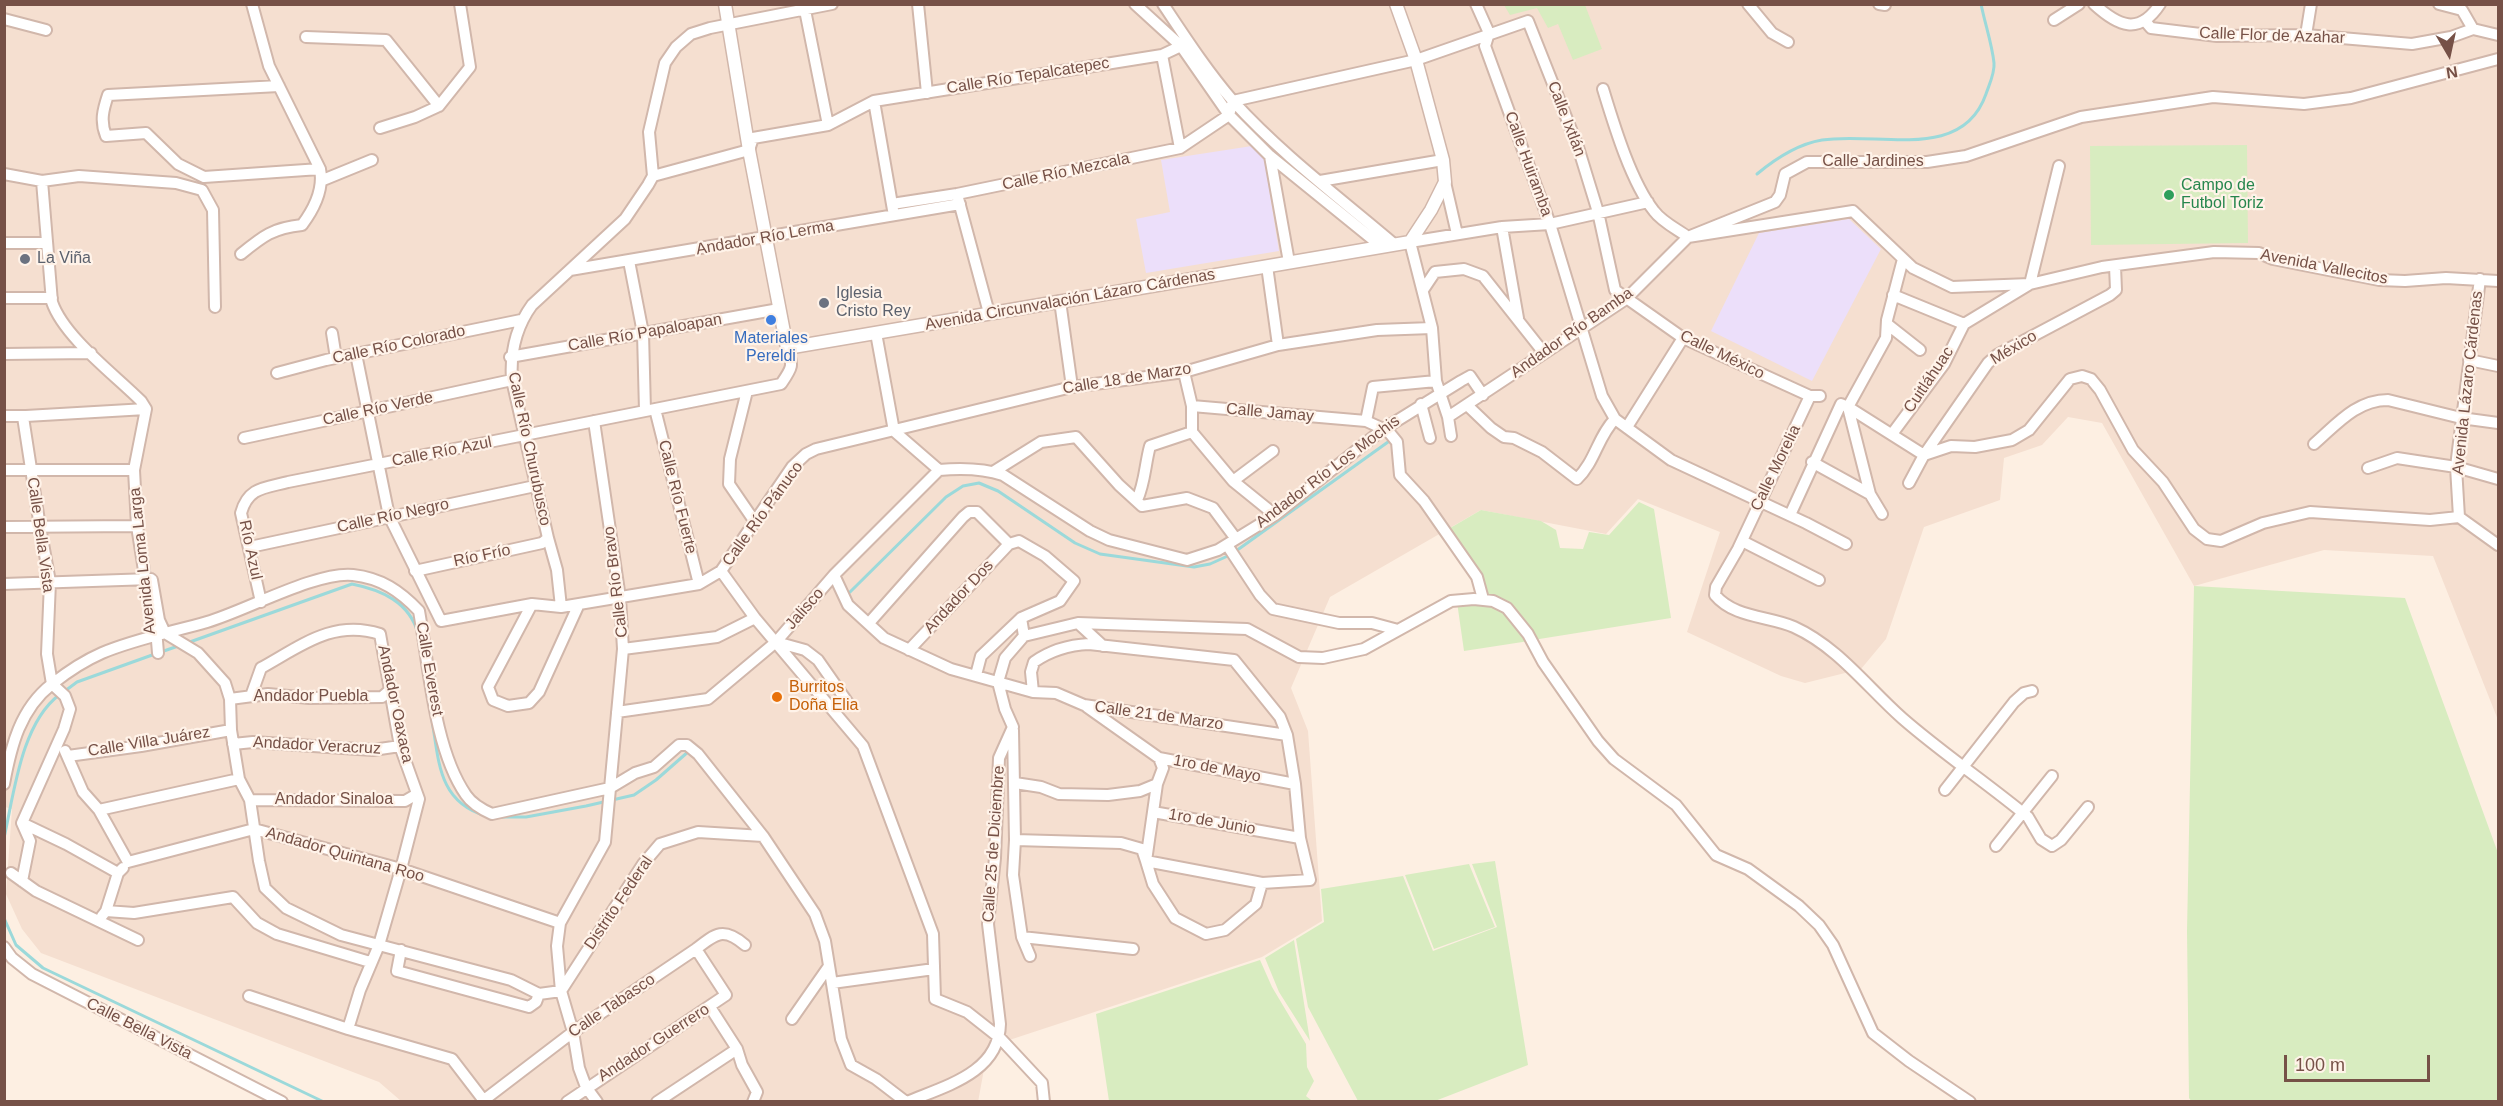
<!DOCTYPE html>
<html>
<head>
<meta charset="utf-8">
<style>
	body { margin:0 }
	#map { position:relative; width:2503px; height:1106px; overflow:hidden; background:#fdefe2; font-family:Helvetica,sans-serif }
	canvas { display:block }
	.frame { position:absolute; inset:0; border:6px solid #765147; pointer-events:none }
	.north { position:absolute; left:2419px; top:24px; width:60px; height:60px; -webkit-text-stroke:4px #fff3e9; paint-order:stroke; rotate:171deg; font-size:16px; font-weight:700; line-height:24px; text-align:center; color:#765147 }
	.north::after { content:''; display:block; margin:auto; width:21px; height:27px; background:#765147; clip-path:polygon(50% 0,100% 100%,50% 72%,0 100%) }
	.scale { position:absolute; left:2284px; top:1055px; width:146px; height:27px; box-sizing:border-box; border:3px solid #765147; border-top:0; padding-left:8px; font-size:18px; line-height:21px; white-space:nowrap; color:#765147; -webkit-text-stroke:4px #fff3e9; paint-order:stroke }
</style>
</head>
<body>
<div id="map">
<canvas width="2503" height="1106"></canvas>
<div class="frame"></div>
<div class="north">N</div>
<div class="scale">100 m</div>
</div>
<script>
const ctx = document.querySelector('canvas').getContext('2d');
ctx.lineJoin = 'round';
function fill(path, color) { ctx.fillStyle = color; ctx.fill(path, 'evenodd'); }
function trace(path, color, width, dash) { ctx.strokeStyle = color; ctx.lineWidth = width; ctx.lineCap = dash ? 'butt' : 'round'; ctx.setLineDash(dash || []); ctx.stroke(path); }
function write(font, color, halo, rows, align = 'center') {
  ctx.font = font + ' Helvetica,sans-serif'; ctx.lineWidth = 4.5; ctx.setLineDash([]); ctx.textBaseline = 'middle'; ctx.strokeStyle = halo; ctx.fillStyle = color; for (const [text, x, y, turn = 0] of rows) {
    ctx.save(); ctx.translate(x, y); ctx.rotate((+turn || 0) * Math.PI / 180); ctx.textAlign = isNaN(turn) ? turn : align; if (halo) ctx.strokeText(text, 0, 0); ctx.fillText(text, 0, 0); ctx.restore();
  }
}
const residential = new Path2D(`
	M5,5H2498V720L2433,556L2324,550L2194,586L2102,423L2068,417L2042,445L2004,458L2000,500L1924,527L1886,639L1861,669L1805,683L1781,676L1687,632L1720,532L1638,499L1606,534L1481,510L1330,597L1291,688L1308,731L1322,921L1262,957L988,1047L978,1102L401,1101L379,1082L41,953L22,929L6,894L12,809L5,807Z`);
const education = new Path2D(`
	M1252,146L1264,157L1279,251L1146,273L1136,219L1170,212L1161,160Z
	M1849,219L1881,249L1812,381L1711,331L1759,233Z`);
const green = new Path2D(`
	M1504,5H1585L1602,49L1573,60L1558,24L1548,28L1537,8L1510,15Z
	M2247,145L2248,243L2091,245L2090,146Z
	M1639,502L1654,509L1671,618L1533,640L1514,613L1485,598L1445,531L1481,510L1541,521L1556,530L1560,548L1583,549L1589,532L1609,535Z
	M2194,586L2405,598L2498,853V1101L2192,1102L2189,1098L2187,931Z
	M1474,600L1506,610L1529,641L1464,651L1457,602Z
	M1495,861L1528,1065L1435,1101H1358L1308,1007L1296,939L1324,922L1321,889L1403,876L1433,951L1497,927L1472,864Z
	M1469,864L1495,927L1434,949L1405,875Z
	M1294,940L1310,1041L1279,992L1265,958Z
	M1260,960L1272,987L1306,1044L1307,1067L1314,1081L1306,1096L1311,1100L1109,1101L1096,1014Z`);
const stream = new Path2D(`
	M1757,174C1775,159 1798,144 1822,140C1877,131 1962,163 1986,94C1989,85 1995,73 1994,63C1992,44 1985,24 1981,4
	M1236,551L1388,442
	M850,592L946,497L963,486L979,483L998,491L1075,543L1100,554L1194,567L1210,564L1230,555
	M187,643L352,584C382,590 409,602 418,633
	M161,652L181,645
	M65,691L77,682L155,654
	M432,720C439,761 438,802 486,816
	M498,817H526L586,806L634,795L656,780L689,751
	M4,838C14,794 21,724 59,695
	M4,918L16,945L43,968L324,1102`);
const minor = new Path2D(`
	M918,4L927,93
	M1135,4L1181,46L1229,115L1270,156L1381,246
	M1163,4C1185,37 1207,71 1233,101C1281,154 1340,198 1394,244
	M1476,4L1489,33L1485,46L1550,224L1602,396L1615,419L1671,460L1806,523L1846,544
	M1748,4L1772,33L1788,42
	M1879,4L1885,5
	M2094,4C2118,26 2139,36 2160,4
	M2439,4L2462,10L2473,29L2498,35
	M805,10L828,125
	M4,19L46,30
	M2054,20L2079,4
	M2145,21L2151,28L2217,36L2306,35L2412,44L2451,37L2473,29
	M2306,35L2311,4
	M306,37L386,40L439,106
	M1162,55L1180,148
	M279,86L108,95C103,110 100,121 106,136L146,133L178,164L204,177L320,169
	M1603,89C1614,125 1631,182 1654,211C1662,222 1677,229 1688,237L1853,211L1913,268L1952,287L2030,284L2102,267L2214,252L2259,253L2273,259L2379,280L2405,281L2446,278L2498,281
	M874,101L893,210
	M380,128L415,117L439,106L470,67L460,4
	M1270,156L1289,262
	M4,174L42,181L79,176L176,183L202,190L213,210L215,307
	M653,176L749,150L753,138L828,125L874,101L1162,55L1181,46
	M323,180L372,160
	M42,181L52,302C64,337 114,374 141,401L146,409L134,470L137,526L147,590
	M1320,181L1443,160
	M1445,182L1457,234
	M958,198L989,313
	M892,204L957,194L1180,148L1229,115L1233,101L1416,60L1528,21L1578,147L1598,212L1615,290L1683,338L1810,396
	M1502,227L1518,318
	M4,243H46
	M241,254C263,236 273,228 302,225C314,209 324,189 320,169L269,66L252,4
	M629,261L643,333L645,411
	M1267,266L1278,345
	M570,270L960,204
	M1423,290L1435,272L1464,269L1483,276L1544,353
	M1893,295L1964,324
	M4,298H52
	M1060,301L1072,387
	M1887,324L1920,350
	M1964,324L2030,284L2059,166
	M332,333L336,358
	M876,333L894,431L939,470
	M4,354L91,353
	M356,354L389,516L441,621L532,604L561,607L699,584L721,571L792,467L806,454L816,449L1072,387L1184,372L1278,345L1377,330L1432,328
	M510,357L779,309
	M2469,360L2498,366
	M1184,372L1192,406L1366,421L1388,431L1397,442L1400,475L1424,501L1477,577L1483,599
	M277,373L326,360L521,320
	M747,391L730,459L729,484L755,522
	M1820,396H1810L1738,549L1716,587L1715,595C1734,618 1769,616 1794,627C1838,647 1867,687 1902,718C1942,753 1987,783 2028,817L2041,839L2052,846L2061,840L2088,807
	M1421,404L1430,438
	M1467,405L1491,428L1504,437L1514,438L1542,452L1577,479C1595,462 1598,436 1615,419
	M1192,406V432
	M1848,407L1870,494L1882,514
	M1848,407L1924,455
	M655,409L699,584
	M4,416H26L146,409
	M23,417L40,527L50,582L47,654L52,684
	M1448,417L1626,299L1688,237L1775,202L1780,195L1785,174L1807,162H1927L1966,156L2081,117L2213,97L2304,104L2351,98L2498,59
	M594,421L620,598L623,649L605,842L560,923L557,946L561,991L573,1032L579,1068L586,1087L597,1102
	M1366,421L1373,387L1436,381
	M1627,427L1683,338
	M1192,432L1233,481L1275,515
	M1892,434L1944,364L1964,324
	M1451,436L1448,417L1436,381L1432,328L1410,242L1502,227L1550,224L1648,202
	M244,438L512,380
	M2314,444C2336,425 2356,400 2388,400L2461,418L2498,423
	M1924,455L1951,446L1975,447L2012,440L2029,430L2070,379L2082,376L2091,379L2100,390L2133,450L2163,482L2194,529L2207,539L2221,541L2263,523L2310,512L2430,520L2459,517L2456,467L2458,450L2480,279
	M1812,462L1870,494
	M2368,468L2397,458L2456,467L2498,479
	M4,470H134
	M993,472L1041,442L1076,437L1119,485L1142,506L1187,498L1213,508L1236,539
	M1233,481L1273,451
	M1909,483L1924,455L1988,363L1997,355L2110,295L2116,290L2115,266
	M1137,500C1145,483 1145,464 1150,446L1192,432
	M1790,515L1841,404L1848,407L1886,338L1887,320L1903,259
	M2459,517L2498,545
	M4,527L137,526
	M1742,541L1819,580
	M1227,545L1260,595L1273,609L1339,623H1372L1398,630
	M250,547L535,486
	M415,571L542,543L548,538
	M721,571L755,618L863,746L933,934L935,999L967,1012L1000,1038L1042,1083L1044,1102
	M834,575L848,605L884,638L951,669L1033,692L1056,693L1084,705L1287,735
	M4,584L151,579
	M261,602L241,513C248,487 265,488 288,482L781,384C792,368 794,366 787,348
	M532,604L488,687L493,700L508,706L529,703L539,692L579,604
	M561,607L557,570L548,538L512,380C510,352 516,327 532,305L625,219L648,185L653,176L649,132L665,63L676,47L691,34L710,28L832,4
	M869,623L963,517L969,512H977L1009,544L1019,541L1045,556L1074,581L1060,601L1021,618
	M1078,623L1103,646
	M776,642L805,650L818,660L848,703
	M623,649L717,637L755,618
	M909,650L1009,544
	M158,653L152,580L159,620L165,633L198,653L225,683L230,699L231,730L239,779L250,800L259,861L265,888L286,908L341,935L511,980L539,994L561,991L643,864L660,844L698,832L763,836
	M976,675L981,656L1021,618L1024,636
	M251,696L261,668C301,646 333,619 380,634L400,746L419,799L401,869L379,945L360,990L348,1029
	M230,699L268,694L309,698L382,697L390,690
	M1087,707L1159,758L1295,784
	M617,712L708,699L776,642L834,575L939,470C961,468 982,468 1003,475L1090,531L1109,540L1187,560L1218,550L1275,515L1382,430L1461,381L1470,376L1483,395
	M1013,730L1015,840L1013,875L1022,937L1030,956
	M233,744L253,742L373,750L400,746
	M65,751L83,792L99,810L128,862
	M68,756L141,746L231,730
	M1015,783L1041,787L1059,794L1108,795L1140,791L1157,784L1163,768L1159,758
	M4,784C11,746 20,709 52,684C66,673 86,660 102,653C135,639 172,632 207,622C245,611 317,571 353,575C381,578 400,591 419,611C429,666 434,749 466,795C472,804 483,810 492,814L610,788L635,773L654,767L679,745H687L698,754L763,836L815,914L825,941L841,1039L851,1065L876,1079L906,1102
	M1157,784L1146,861L1153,884L1175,918L1206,934L1225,930L1256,904L1262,883
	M1945,790L2014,702L2024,693L2032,691
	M250,800L405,801L417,794
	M99,810L239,779
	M1153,812L1300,838
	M22,823L66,844L118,873
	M1015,840L1121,843L1142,849L1146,861L1262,883L1310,880L1300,838L1295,784L1287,735L1280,717L1234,660L1089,644C1068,645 1051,650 1034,662L1031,672L1033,692
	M1996,846L2052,776
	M128,862L254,829L401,869L560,923
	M11,873L36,891L138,940
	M22,881L30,841L22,823L64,729L70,709L65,696L52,684
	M106,911L134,913L233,897L257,923L277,934L370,962
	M102,916L106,911L118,873L123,868
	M1022,937L1133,949
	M4,947L12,958L32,974L282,1102
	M401,950L397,971L529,1007L536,1002L539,994
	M832,983L934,969
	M249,996L348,1029L452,1059L485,1102
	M710,1007L737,1049L742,1065L757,1092L753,1102
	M792,1019L829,966
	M484,1100L573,1032L696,949C716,933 724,927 745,945
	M567,1102L726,995L696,949
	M657,1102L737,1049
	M907,1102C945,1086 999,1073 1000,1024L988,924L995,858L999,758L1013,727L1005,709L998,682L1005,658L1024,636L1078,623L1247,629L1299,657L1323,658L1364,649L1451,601L1474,599L1493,601L1507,608L1528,634L1543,662L1598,741L1614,759L1676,805L1716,855L1748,869L1799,906L1819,925L1833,945L1873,1033L1909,1061L1970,1102`);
const tertiary = new Path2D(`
	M725,4L749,150L787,348L1410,242L1431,210L1445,182L1443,160L1416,60L1396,4`);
const markers = [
	[2169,195,6,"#2e9e5b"],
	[25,259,6,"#6b7280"],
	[824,303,6,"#6b7280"],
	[771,320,6,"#3f7fe0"],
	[777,697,6,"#e8710a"]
];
const streetNames = [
	["Calle Flor de Azahar",2272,36,2],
	["Calle Río Tepalcatepec",1028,76,-9],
	["Calle Ixtlán",1566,119,69],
	["Calle Jardines",1873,162],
	["Calle Huiramba",1528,164,70],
	["Calle Río Mezcala",1066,172,-12],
	["Andador Río Lerma",765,238,-10],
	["Avenida Vallecitos",2324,267,11],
	["Avenida Circunvalación Lázaro Cárdenas",1070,300,-10],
	["Calle Río Papaloapan",645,333,-10],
	["Andador Río Bamba",1572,333,-35],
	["Calle Río Colorado",399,345,-12],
	["México",2014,348,-31],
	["Calle México",1722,355,26],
	["Calle 18 de Marzo",1127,379,-9],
	["Cuitláhuac",1929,380,-56],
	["Avenida Lázaro Cárdenas",2468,383,-84],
	["Calle Río Verde",378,409,-12],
	["Calle Jamay",1270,413,5],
	["Calle Río Churubusco",529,449,78],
	["Calle Río Azul",442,452,-11],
	["Calle Morelia",1776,468,-64],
	["Andador Río Los Mochis",1328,472,-37],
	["Calle Río Fuerte",677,497,76],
	["Calle Río Pánuco",763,514,-54],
	["Calle Río Negro",393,516,-12],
	["Calle Bella Vista",40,535,82],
	["Río Azul",250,550,78],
	["Río Frío",482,556,-12],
	["Avenida Loma Larga",143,561,-96],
	["Calle Río Bravo",616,582,-97],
	["Andador Dos",959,597,-47],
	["Jalisco",805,609,-49],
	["Calle Everest",429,669,80],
	["Andador Puebla",311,697],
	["Andador Oaxaca",395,704,78],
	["Calle 21 de Marzo",1159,716,8],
	["Calle Villa Juárez",149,742,-9],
	["Andador Veracruz",317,746,3],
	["1ro de Mayo",1217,769,11],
	["Andador Sinaloa",334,800],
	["1ro de Junio",1212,822,10],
	["Calle 25 de Diciembre",994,844,-86],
	["Andador Quintana Roo",345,855,16],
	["Distrito Federal",619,903,-56],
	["Calle Tabasco",612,1006,-34],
	["Calle Bella Vista",139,1029,27],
	["Andador Guerrero",654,1043,-33]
];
const leisureNames = [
	["Campo de",2181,186],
	["Futbol Toriz",2181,204]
];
const worshipNames = [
	["La Viña",37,259],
	["Iglesia",836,294],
	["Cristo Rey",836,312]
];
const shopNames = [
	["Materiales",771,339],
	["Pereldi",771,357]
];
const foodNames = [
	["Burritos",789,688],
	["Doña Elia",789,706]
];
fill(residential, '#f5dfd0');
fill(education, '#ecdffa');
fill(green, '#d8ecc0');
trace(stream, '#9bd9da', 3);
trace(minor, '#d1b7ab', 14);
trace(tertiary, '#d1b7ab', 15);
trace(minor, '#fff', 10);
trace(tertiary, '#fff', 12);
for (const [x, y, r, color] of markers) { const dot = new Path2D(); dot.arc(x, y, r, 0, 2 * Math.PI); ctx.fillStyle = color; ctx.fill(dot); trace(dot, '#fff3e9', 2); }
write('16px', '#765147', '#fff3e9', streetNames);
write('16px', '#27864d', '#fff3e9', leisureNames, 'left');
write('16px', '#5b616d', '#fff3e9', worshipNames, 'left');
write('16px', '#366cbe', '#fff3e9', shopNames);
write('16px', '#c56008', '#fff3e9', foodNames, 'left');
</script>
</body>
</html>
